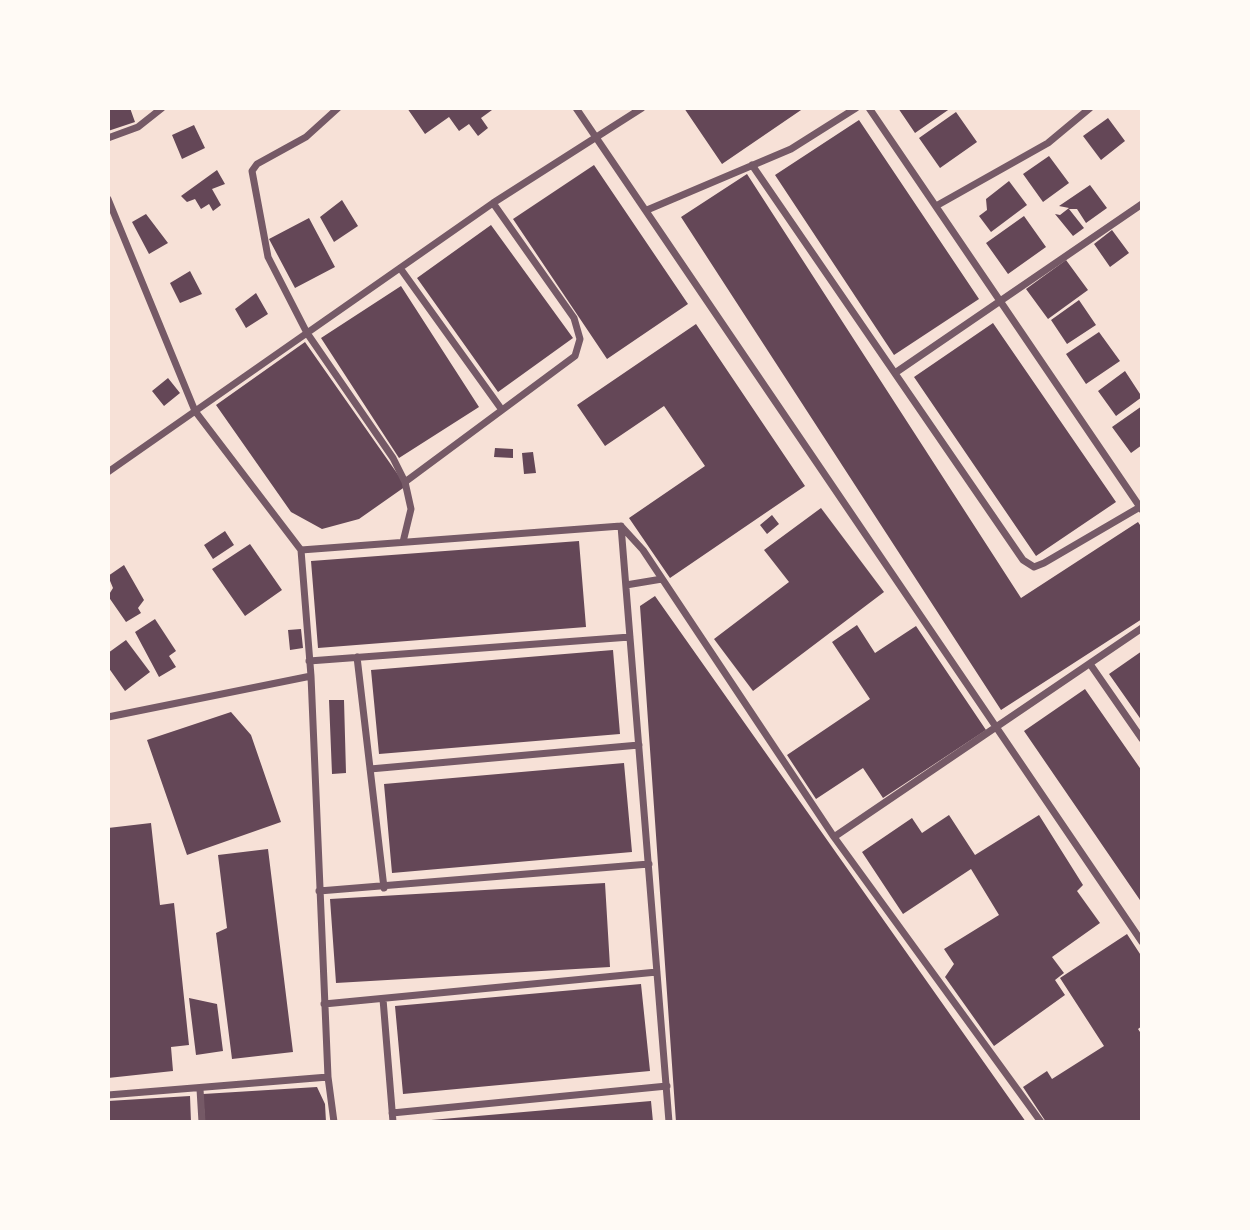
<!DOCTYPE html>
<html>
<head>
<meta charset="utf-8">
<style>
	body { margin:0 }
	#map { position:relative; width:1250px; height:1230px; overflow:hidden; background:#f7e1d7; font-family:Quicksand,sans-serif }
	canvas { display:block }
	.frame { position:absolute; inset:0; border:110px solid #fffaf5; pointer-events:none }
</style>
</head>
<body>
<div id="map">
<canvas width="1250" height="1230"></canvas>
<div class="frame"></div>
</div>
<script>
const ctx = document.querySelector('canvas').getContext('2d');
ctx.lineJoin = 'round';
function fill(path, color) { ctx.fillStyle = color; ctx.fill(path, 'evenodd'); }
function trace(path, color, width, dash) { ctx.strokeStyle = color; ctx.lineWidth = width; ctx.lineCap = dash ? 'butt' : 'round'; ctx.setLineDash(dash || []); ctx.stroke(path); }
const building = new Path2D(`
	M130,108L135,122L108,131V109Z
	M407,108H491L492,110L481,118L488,128L478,136L469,124L459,131L449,117L425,134Z
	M684,108H804L722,164Z
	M898,108H951L915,133Z
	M956,112L977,142L940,168L919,138Z
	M1108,118L1125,141L1101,160L1083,136Z
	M859,120L979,299L894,355L775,175Z
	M194,125L205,148L182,159L172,135Z
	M1049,156L1069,183L1043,202L1023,174Z
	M594,165L688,304L607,359L513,219Z
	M217,170L225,184L212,189L221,205L213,211L209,204L201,209L195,199L187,202L181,196Z
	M747,174L1021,598L1138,522L1142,528V619L1001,710L681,217Z
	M1009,181L1027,205L991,232L979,216L987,210L986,199Z
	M1090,185L1107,208L1086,223L1077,209H1069L1084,228L1073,236L1055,214L1060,215L1069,208L1059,206Z
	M342,200L358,226L334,242L320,217Z
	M146,214L168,243L149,254L132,222Z
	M1024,216L1046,247L1008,274L986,243Z
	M309,218L335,267L295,288L269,239Z
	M491,225L573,338L498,392L417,278Z
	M1112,230L1129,253L1110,267L1094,244Z
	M1066,260L1088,290L1048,319L1026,289Z
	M190,271L202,294L180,303L170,283Z
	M401,286L479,407L399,458L321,338Z
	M256,293L268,314L246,328L235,309Z
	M1079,300L1096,325L1067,344L1051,320Z
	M993,323L1116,502L1036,556L914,377Z
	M696,324L805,486L670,578L629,518L705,466L664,406L605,446L577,405Z
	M1099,332L1120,361L1086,384L1066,354Z
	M305,342L406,486L359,519L322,529L291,512L216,405Z
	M1125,371L1142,397L1116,416L1098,391Z
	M168,378L180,393L164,406L152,391Z
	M1142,406V445L1131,453L1112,427Z
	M495,448L513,449V458L494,457Z
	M533,452L536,473L524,474L522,453Z
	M821,508L884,592L753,691L714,639L789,582L764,550Z
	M772,515L779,524L767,534L760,525Z
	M225,531L234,545L213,559L204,545Z
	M579,541L586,627L318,648L311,561Z
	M250,544L282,590L245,616L212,569Z
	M124,565L144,600L138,608L141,613L126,622L108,596L113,588L108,576Z
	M655,596L1026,1122H676L640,606Z
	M155,619L176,651L169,656L176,667L159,677L135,632Z
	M857,625L875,653L916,626L986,730L883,798L863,768L816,799L787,755L870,699L832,642Z
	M301,629L303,648L290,650L288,630Z
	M126,640L150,672L125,691L108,667V653Z
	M613,650L620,734L379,754L371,670Z
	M1142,651V721L1109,674Z
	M1085,689L1142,771V903L1024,731Z
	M329,700H344L346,773L332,774Z
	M231,712L251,735L281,822L187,855L147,740Z
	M624,763L632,852L392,873L384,784Z
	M949,815L975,855L1039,815L1083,885L1077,891L1100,923L1052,957L1064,973L1055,980L1065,995L994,1046L945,977L954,964L944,949L999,915L971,869L903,914L862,852L912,818L922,833Z
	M151,823L160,905L174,903L189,1045L171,1047L173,1071L108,1078V828Z
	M268,849L293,1052L232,1059L216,933L227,928L218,855Z
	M605,883L610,967L336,983L330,899Z
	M1127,934L1142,957V1026L1138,1029L1142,1035V1122H1046L1023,1087L1047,1071L1052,1079L1104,1046L1060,978Z
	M641,984L650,1071L403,1094L395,1006Z
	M189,998L217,1004L223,1051L196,1055Z
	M317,1087L325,1104L326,1122H205L203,1094Z
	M190,1096L191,1122H109L108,1101Z
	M651,1101L653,1122H431V1120Z`);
const minor = new Path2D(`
	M338,108L306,137L257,164L252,171L268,257L307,333L393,458L405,482L411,509L403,542
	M576,108L1142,942
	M869,108L1142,510
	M108,138L138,127L162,108
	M752,165L1023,560L1034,567L1044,563L1140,507
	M108,199L195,411L301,550L311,676L328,1077L334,1122
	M936,206L1048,143L1090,108
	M647,210L791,149L856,108
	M400,268L502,410
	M895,373L1142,204
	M108,472L493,203L642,108
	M405,482L575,356L580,339L574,318L493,203
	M621,526L669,1122
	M301,550L621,526L643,550L834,837L1041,1122
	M626,585L662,579
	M357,657L384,888
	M309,661L630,637
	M1090,664L1142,739
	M108,717L311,676
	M370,769L639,745
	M834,837L1142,628
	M319,891L649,864
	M383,999L393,1122
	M324,1004L657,972
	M200,1089L202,1122
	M108,1095L328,1077
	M392,1113L667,1086`);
fill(building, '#644757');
trace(minor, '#755966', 7);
</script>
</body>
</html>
